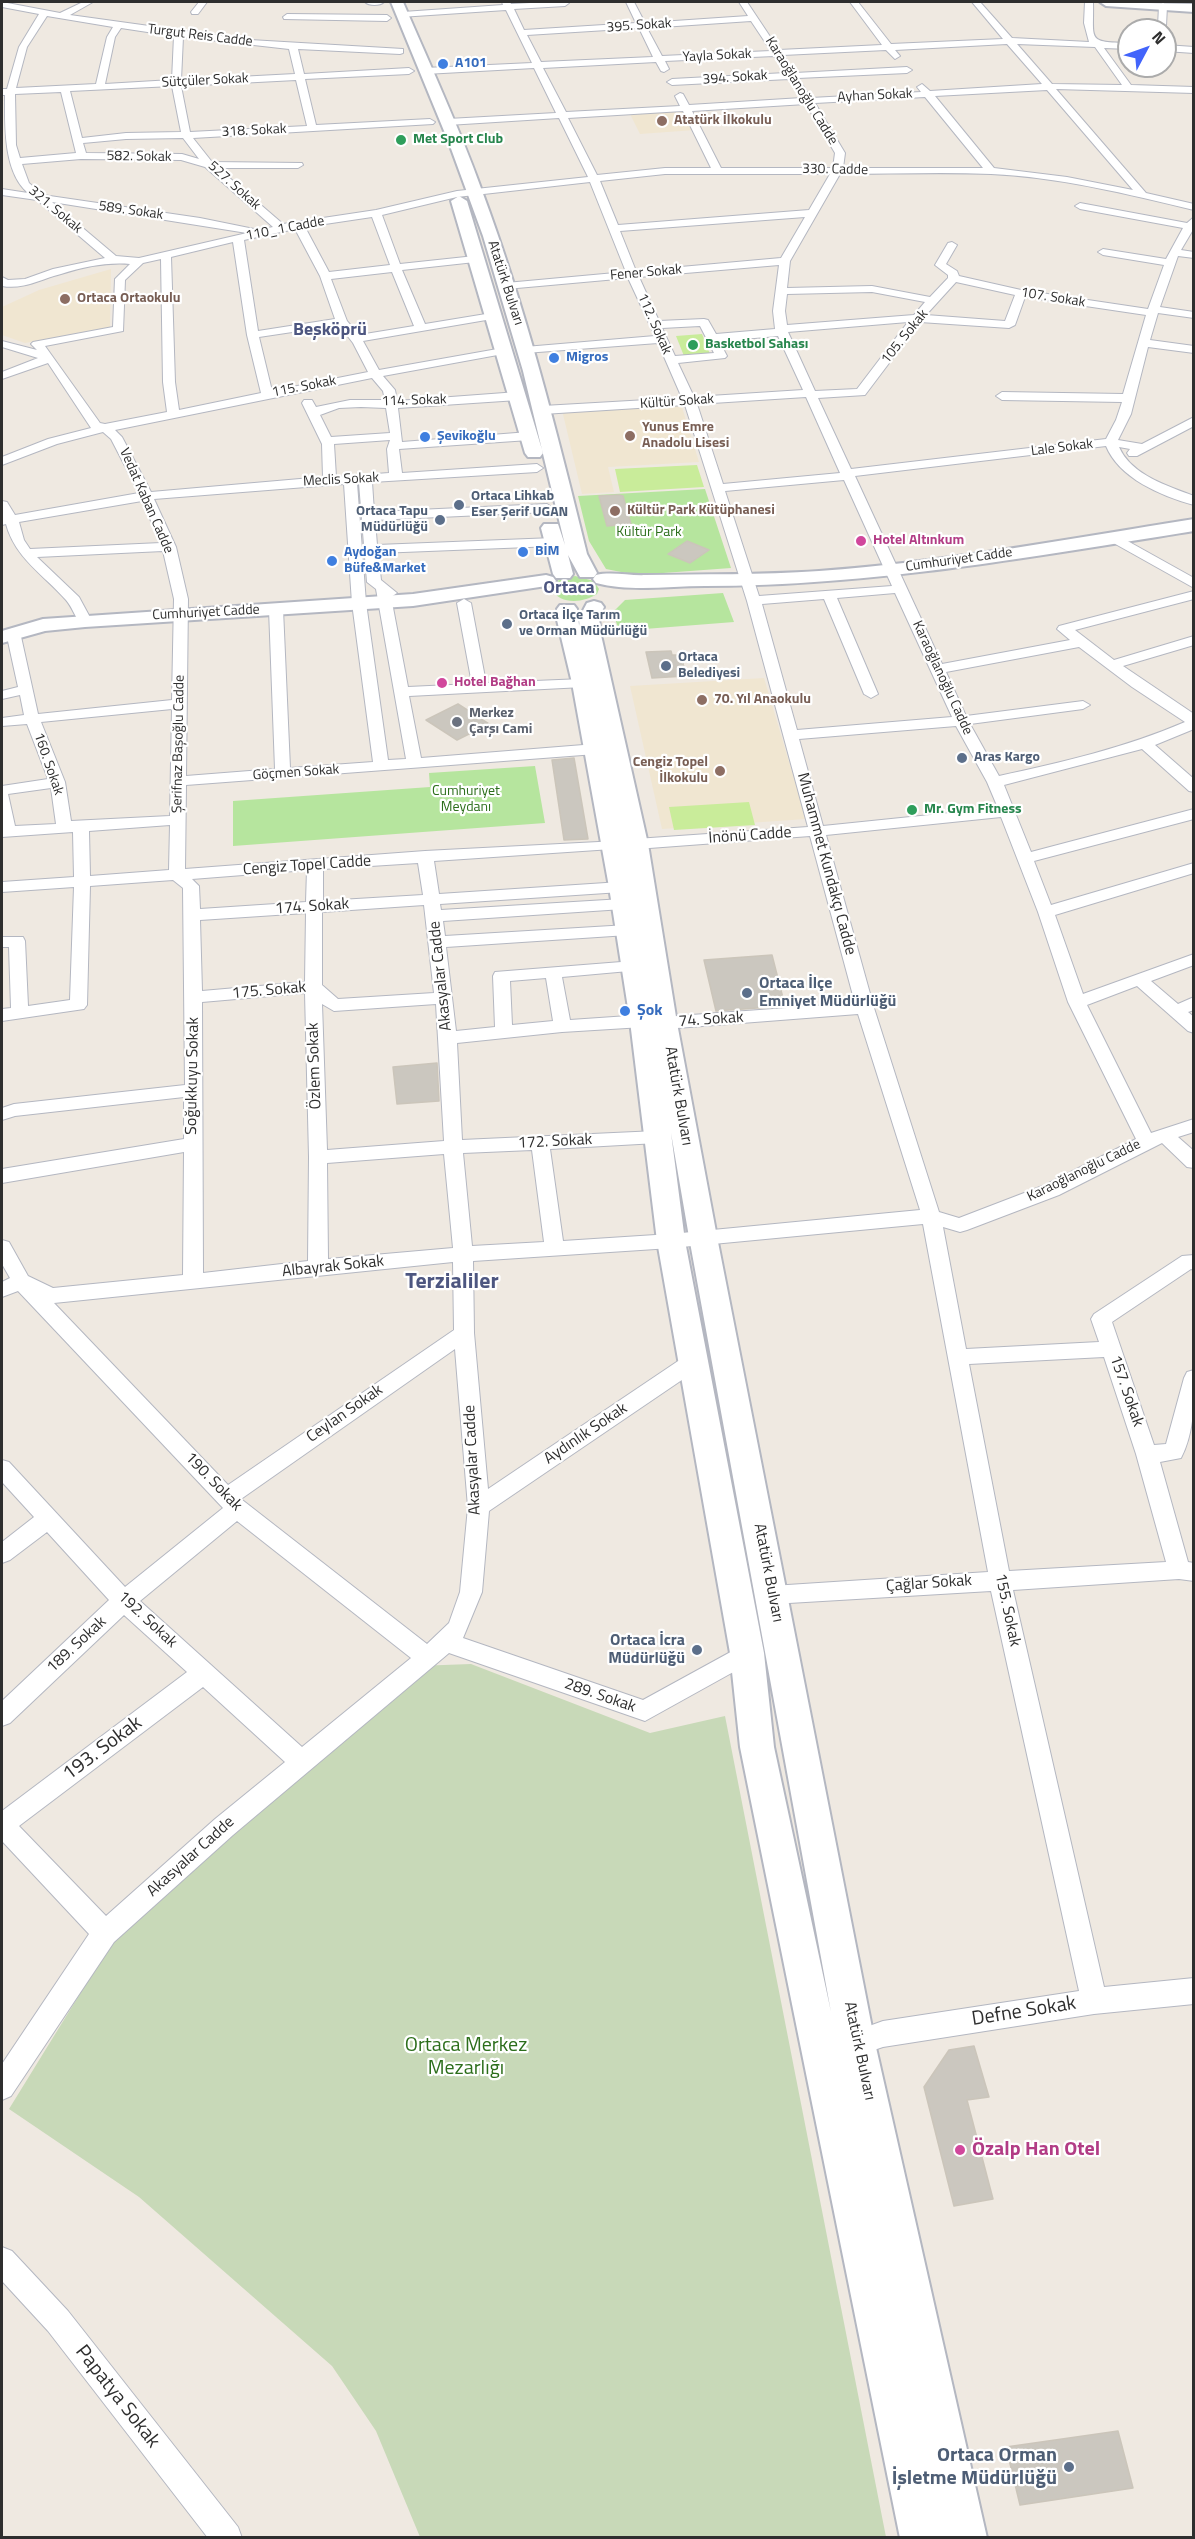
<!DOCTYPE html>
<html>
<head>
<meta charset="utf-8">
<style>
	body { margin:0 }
	#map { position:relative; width:1195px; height:2539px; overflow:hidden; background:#efe9e1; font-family:"Titillium Web",sans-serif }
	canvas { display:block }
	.frame { position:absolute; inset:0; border:3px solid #2e2e2e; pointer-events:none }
	.north { position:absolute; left:1117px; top:18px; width:60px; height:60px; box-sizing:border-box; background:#fff; border:2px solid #ababab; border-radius:50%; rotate:49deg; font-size:16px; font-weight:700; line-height:24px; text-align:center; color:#2e2e2e }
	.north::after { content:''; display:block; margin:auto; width:21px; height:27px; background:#4264fb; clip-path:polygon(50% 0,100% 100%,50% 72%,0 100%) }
</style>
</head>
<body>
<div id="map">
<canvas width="1195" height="2539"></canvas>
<div class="frame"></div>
<div class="north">N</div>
</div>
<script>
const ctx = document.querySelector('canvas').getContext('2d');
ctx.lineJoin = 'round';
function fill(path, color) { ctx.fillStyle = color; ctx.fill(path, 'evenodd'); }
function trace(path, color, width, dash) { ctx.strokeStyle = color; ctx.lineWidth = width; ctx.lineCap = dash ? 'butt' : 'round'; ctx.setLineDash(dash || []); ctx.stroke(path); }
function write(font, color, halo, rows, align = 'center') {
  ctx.font = font + ' "Titillium Web",sans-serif'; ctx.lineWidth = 4.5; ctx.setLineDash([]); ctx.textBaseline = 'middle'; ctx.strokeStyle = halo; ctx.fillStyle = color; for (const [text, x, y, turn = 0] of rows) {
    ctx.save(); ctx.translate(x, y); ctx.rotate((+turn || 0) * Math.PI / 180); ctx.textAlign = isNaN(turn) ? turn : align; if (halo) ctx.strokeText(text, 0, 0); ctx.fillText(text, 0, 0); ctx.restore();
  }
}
const education = new Path2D(`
	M683,109L695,130L640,134L629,112Z
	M111,269L110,327L25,343L2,335V307L39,290Z
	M681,404L699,462L608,467L614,492L582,494L562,410Z
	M764,678L806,819L662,829L630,686Z`);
const green = new Path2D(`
	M705,489L731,568L636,575L606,569L589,541L578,496Z
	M575,576L594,581L599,589L597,594C584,603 559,605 552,589L556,581Z
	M723,593L734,622L619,631L613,612L625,600Z
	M535,766L545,823L233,846V801L430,787L429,773Z`);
const cemetery = new Path2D(`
	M471,1664L650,1733L725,1716L886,2537H420L376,2431L332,2366L139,2197L9,2109L110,1945L416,1666Z`);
const pitch = new Path2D(`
	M702,334L710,354L684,356L676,336Z
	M697,465L704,487L620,492L615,469Z
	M749,802L755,825L674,830L669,807Z`);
const building = new Path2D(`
	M619,495L623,496L631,524L607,526L599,496Z
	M687,541L709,550L690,563L668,554Z
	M671,651L672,655H681L686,676L652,678L646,652Z
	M458,704L489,724L457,740L426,720Z
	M574,758L588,839L564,840L552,760Z
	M772,955L785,1006L716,1011L704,960Z
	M437,1063L439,1101L397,1104L393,1067Z
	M974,2046L989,2097L967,2100L993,2199L954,2206L924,2087L949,2050Z
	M1118,2431L1133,2488L1020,2505L1006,2447Z`);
const street = new Path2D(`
	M2,2L60,13L83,2H93L70,15L250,40L403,49V53L400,54L298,49L304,74L409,68L414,71L409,74L305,79L316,125L430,119L435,122L433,124L193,138L212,162L302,163L303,165L298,168H218L283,224L376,210L457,191L588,177L559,118L448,125L443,122L448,119L556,113L534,68L425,74L420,71L425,68L532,63L506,10L400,17L399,15L403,12L503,5L502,2H510L511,4L550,2L569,3L565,6L514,9L524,30L636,23L626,2H634L645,23L748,16L739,2H747L779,50L882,45L850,2H858L891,44L1003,39L972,2H980L1012,38L1089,42L1084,23L1085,2H1093C1094,41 1086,42 1129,43V49L1104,48L1131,85L1194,87V93L1056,89L1146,193L1194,204V210C1127,194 1059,177 991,174C941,172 890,174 840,174L790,261L787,288L872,286L930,297L948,278V275L935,265L948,243L952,242L957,245L946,264L957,271L959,276L1021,290L1148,309L1164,265L1103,255L1098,252L1103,249L1166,259L1183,228L1080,209L1075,206L1080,203L1187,223L1194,217V228L1181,250L1194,252V258L1178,256L1160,307L1194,312V318L1158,313L1150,340L1194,346V353L1148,347L1131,414L1118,440L1142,444L1194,417V426L1137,456H1129L1127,453L1130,449L1119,447C1131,475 1168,486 1194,496V505C1161,496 1119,478 1106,446L855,476L942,664L1070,640L1057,629L1059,626L1194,591V599L1075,630L1114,660L1194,636V645L1123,666L1194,714V729L1155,745L1194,779V792L1189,791L1142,749L1004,785L1031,852L1194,809V819L1034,861L1051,905L1194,863V873L1055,915L1083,994L1194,954V965L1151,981L1178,1004L1194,997V1010L1188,1012L1194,1017V1033L1188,1031L1137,986L1087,1005L1151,1133L1194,1119V1132L1178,1137L1194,1151V1168L1187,1167L1162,1143L1059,1195L967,1230L960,1232L943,1227L966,1349L1099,1342L1091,1319L1094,1314L1182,1256L1194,1255V1270L1191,1269L1112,1322L1154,1445L1166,1444L1184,1378L1187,1372L1194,1370C1194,1400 1195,1431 1181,1458L1160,1462L1188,1562L1194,1563V1581L1179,1579L1013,1590L1104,1987L1194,1978V2004L1094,2014L883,2047L856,2056L847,2052L843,2043L847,2034L883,2021L1079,1991L991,1591L772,1604L764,1602L761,1595L764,1588L772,1586L988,1572L923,1224L671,1248L473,1261L474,1333L488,1489L687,1355L694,1353L701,1355L704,1361L701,1367L489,1511L482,1592L463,1638L643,1700L747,1643L755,1646L758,1653L755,1660L645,1721L449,1653L233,1835L114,1942L11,2096L2,2100V2064L89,1934L2,1841V1811L187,1672L124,1615L10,1723L2,1726V1701L109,1600L47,1532L10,1560L2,1563V1542L34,1517L2,1482V1460L9,1462L125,1587L223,1508L18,1291L2,1297V1282L10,1278L2,1264V1240L9,1242L28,1276L53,1288L183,1275L184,1152L2,1183V1169L184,1139V1097L15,1116L2,1120V1108L14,1104L185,1085L183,888L173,880L90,886L87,1005L84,1009L2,1021V1009L11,1008L9,947H2V937H23L25,941L28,1006L70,1000L74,887L2,892V882L74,877L73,832L2,837V786L48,779L27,724L2,726V718L24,715L20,695L2,699V691L18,687L6,632L13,628L20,632L38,714L172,700L174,599L163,551L37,557L79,597L92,621L90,624H80C75,616 72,607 66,600C44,575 15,558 6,524L2,525V501L7,502L15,515L139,493L111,439L103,432L57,444L2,465V457L48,439L91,428L48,363L2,379V372L38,358L2,347V341L37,350L31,344L33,342L113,327L115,279L130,264C107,262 83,267 61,274C41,279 23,290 2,286V277L8,280L25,279L53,269L105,258L37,200L2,195V189L28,193C3,172 5,125 5,95H2V89H7L19,47L39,14L2,7ZM47,16L113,27L107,37L96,84L16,88L27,47ZM751,21L771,51L662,56L647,28ZM121,28L174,36L172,80L105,84L115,37ZM639,28L653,57L541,62L527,35ZM183,37L289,49L295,74L181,80ZM1007,44L1042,84L930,91L922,84L917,87L921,92L811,98L798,78L907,73L912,70L907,67L795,73L783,55L886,50L895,59L900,56L895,50ZM1017,44L1095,47L1122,85L1052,84ZM774,56L786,73L672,79L667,82L672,85L789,79L802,98L689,105L683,94L680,93L675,96L680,106L566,112L543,68L656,62L661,71L664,72L669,69L665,61ZM296,80L307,126L190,132L181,86ZM172,86L181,132L126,133L82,138L70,91ZM1047,90L1133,190L1067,177L994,168L935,96ZM61,92L76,153L20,158L16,145L15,94ZM925,97L983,168H843L845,153L815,103ZM806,104L835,153L833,168H721L692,111ZM683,111L711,168H665L597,175L568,118ZM183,138L199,159L182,154L86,153L83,143L126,139ZM81,159L181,160L205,167L273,227L259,230L200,218L43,195L29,183L22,164ZM665,174H830L809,210L618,225L600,181ZM590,182L626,272L506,283L500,286L506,289L628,278L655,336L525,347L519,350L525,353L658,343L682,398L543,406L537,410L543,414L685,405L747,601L808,827L636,839L628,844L636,849L810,836L855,1003L664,1017L658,1019L655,1023L658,1027L664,1029L858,1014L920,1210L671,1234L563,1241L550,1149L657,1143L663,1142L666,1137L663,1132L657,1131L462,1140L457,1043L562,1032L643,1027L649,1025L652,1021L649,1017L643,1015L570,1020L562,977L640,970L642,966L640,962L634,961L495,972L493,976L495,1027L456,1031L446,947L628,935L634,934L636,930L634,926L628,925L445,936L443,921L623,909L631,904L623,899L441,910L440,904L621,892L629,887L621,882L439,894L434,861L612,849L620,844L618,841L425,851L185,869L186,785L596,754L604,749L596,744L421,758L409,696L583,687L590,683L583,679L486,683L471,603L464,599L457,603L472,684L408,687L391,597L397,593L381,580L378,553L554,546L561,542L554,538L377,545L375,520L547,512L553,508L547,504L374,512L372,482L537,472L543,468L537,464L402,473L399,449L529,440L535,436L529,432L402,442L398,408L518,400L524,396L518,392L397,401L395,390L383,376L503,354L509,351L503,348L379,370L363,341L492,319L498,316L492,313L425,324L402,270L475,262L480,259L475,256L400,264L382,215L457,197ZM52,202L247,233L139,258L116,256ZM372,217L390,265L329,272L305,227ZM805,217L781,258L636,271L620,231ZM295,229L320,276L335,319L258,331L244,240ZM233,242L247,335L261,393L179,410L175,382L171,257ZM161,259L163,382L167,412L105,424L100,423L45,346L123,331L125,280L143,263ZM779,265L773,311L775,329L716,334L708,320L704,319L659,321L639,277ZM392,272L414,326L359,335L347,321L331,279ZM956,282L1015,295L1005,321L926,315ZM872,292L925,302L914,315L787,325L785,311L787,294ZM1025,297L1146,315L1123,394L1002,392L996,396L1002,400L1122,402L1116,420L1106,439L851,469L818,398L865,395L920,322L1009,328L1015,325ZM908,322L857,389L815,391L788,332ZM339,325L353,343L368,372L272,391L259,337ZM700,326L714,353L675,356L662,328ZM778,336L803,390L694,397L678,363L725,358L727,356L719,341ZM372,378L383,391L385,400H350L316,407L312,400H304L302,403L322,444L323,477L151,492L122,437L115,430ZM806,397L840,473L723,484L697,404ZM361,407L386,408L390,433L331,437L320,415L339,408ZM390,440L387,449L389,473L336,477L334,444ZM844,480L892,586L759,596L725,491ZM357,483H359L367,582L376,589L406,759L388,760L366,603ZM344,484L352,603L373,762L290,768L283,609L276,605L269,609L275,769L186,776L188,599L176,547L154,499ZM142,501L161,543L30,549L24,540L19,522ZM895,593L952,717L797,730L762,604L824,599L864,694L871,698L878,694L837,598ZM1079,647L1132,687L1185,722C1124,748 1064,762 999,776L970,724L1083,709L1090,705L1083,701L966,716L946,672ZM172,709L170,816L71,821L65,782L41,722ZM956,726L987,782L998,808L823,826L799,739ZM51,788L56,824L15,826L8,794ZM1001,817L1038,912L1068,1002L1136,1139L1045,1185L959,1218L939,1212L874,1008L826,835ZM170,825L169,870L90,876L89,831ZM418,863L423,895L323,901V869ZM307,870L306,902L200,909L199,886L192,879ZM424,905L434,993L338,999L322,985V912ZM306,913L305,982L202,991L200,920ZM546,978L553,1021L512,1025L510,981ZM305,993L309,1157L308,1261L203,1273L202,1002ZM322,1004L334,1011L436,1004L444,1141L327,1150ZM532,1150L544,1242L472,1246L463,1153ZM444,1154L453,1248L328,1259L327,1163ZM453,1262L454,1330L228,1485L54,1303ZM455,1349L468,1507L460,1592L449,1623L427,1644L241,1499ZM1104,1357L1136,1454L1166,1562L1009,1571L969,1364ZM237,1521L411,1658L302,1747L140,1601ZM203,1687L285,1762L215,1819L106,1916L19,1826Z
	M199,2H207L198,14H192L191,12Z
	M365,2H384C380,6 369,6 365,2Z
	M1163,3L1167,6L1166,26L1162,29L1158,26L1159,6Z
	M287,14L387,15L391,18L387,21L284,19L283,17Z
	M1165,45L1194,47V53L1165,51Z
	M1115,534L1194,578V588L1110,541L1108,538L1110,535Z
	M2,2247L12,2251L68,2311L238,2527L242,2538H208L48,2331L2,2281Z`);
const secondary = new Path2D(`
	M391,2H403C430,65 459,127 482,191C526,309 557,432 587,554L597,573L594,577H580L568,555L573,574L570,578H556L553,574L541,528L544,524H558L565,545L523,371L483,236L449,143Z
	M1100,2L1194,4V12L1106,6Z
	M459,196L467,201L543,453L540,457H528L525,453L451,201Z
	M1194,519V531C1031,557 870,586 705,586C669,586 631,592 596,583L593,579L596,575C611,571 630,576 646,575C703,574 761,575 819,571C945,562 1069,539 1194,519Z
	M546,575L553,577L556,581L553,585L413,606L85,627L45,631L2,643V631L43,619L413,594Z
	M594,601L601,603L604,607L599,618L601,635L648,844L677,1023L717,1237L875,2043L987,2538H900L740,1747L730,1653L657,1241L630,1021L609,887L572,683L557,620V609L560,605H574L577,609L580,633L579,618L587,603ZM671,1133L689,1237L831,2012L774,1747L764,1653L685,1241Z`);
const markers = [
	[443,64,6,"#3f7fe0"],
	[662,121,6,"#8d6e63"],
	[401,140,6,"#2e9e5b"],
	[65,299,6,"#8d6e63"],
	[693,345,6,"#2e9e5b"],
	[554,358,6,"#3f7fe0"],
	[630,436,6,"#8d6e63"],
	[425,437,6,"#3f7fe0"],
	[459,505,6,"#5c6f8a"],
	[615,511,6,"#8d6e63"],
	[440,520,6,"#5c6f8a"],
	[861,541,6,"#d1479c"],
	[523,552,6,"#3f7fe0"],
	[332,561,6,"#3f7fe0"],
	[507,624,6,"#5c6f8a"],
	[666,666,6,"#5c6f8a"],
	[442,683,6,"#d1479c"],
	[702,700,6,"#8d6e63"],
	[457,722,6,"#6b7280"],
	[962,758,6,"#5c6f8a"],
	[720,771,6,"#8d6e63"],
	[912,810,6,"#2e9e5b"],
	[747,993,6,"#5c6f8a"],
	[625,1011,6,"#3f7fe0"],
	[697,1650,6,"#5c6f8a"],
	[960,2150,6,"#d1479c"],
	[1069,2467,6,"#5c6f8a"]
];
const farStreetnames = [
	["395. Sokak",639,26,-4],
	["Turgut Reis Cadde",200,36,7],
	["Yayla Sokak",717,56,-3],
	["394. Sokak",735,78,-4],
	["Sütçüler Sokak",205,81,-3],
	["Karaoğlanoğlu Cadde",801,91,58],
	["Ayhan Sokak",875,96,-3],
	["318. Sokak",254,131,-3],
	["582. Sokak",139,157,1],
	["330. Cadde",835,170,1],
	["527. Sokak",234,186,42],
	["321. Sokak",55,210,40],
	["589. Sokak",131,211,8],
	["110_1 Cadde",285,229,-11],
	["Fener Sokak",646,273,-5],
	["Atatürk Bulvarı",505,283,72],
	["107. Sokak",1053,298,9],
	["112. Sokak",654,324,66],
	["105. Sokak",905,337,-51],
	["115. Sokak",304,387,-11],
	["114. Sokak",414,401,-2],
	["Kültür Sokak",677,402,-4],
	["Lale Sokak",1062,448,-7],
	["Meclis Sokak",341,480,-3],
	["Vedat Kaban Cadde",146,501,66],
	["Cumhuriyet Cadde",959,560,-8],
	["Cumhuriyet Cadde",206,613,-3],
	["Karaoğlanoğlu Cadde",942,678,65],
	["Şerifnaz Başoğlu Cadde",179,744,-89],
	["160. Sokak",48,764,71],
	["Göçmen Sokak",296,773,-4],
	["Karaoğlanoğlu Cadde",1084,1171,-26]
];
const farShopnames = [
	["A101",455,64],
	["Migros",566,358],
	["Şevikoğlu",437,437],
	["BİM",535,552],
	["Aydoğan",344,553],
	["Büfe&Market",344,569]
];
const farEducationnames = [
	["Atatürk İlkokulu",674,121],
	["Ortaca Ortaokulu",77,299],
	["Yunus Emre",642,428],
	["Anadolu Lisesi",642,444],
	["Kültür Park Kütüphanesi",627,511],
	["70. Yıl Anaokulu",714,700],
	["Cengiz Topel",708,763,"right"],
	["İlkokulu",708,779,"right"]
];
const farLeisurenames = [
	["Met Sport Club",413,140],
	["Basketbol Sahası",705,345],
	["Mr. Gym Fitness",924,810]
];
const farServicenames = [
	["Ortaca Lihkab",471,497],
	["Eser Şerif UGAN",471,513],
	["Ortaca Tapu",428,512,"right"],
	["Müdürlüğü",428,528,"right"],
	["Ortaca İlçe Tarım",519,616],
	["ve Orman Müdürlüğü",519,632],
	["Ortaca",678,658],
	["Belediyesi",678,674],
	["Aras Kargo",974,758]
];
const farParknames = [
	["Kültür Park",649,533],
	["Cumhuriyet",466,792],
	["Meydanı",466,808]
];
const farHotelnames = [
	["Hotel Altınkum",873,541],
	["Hotel Bağhan",454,683]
];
const farWorshipnames = [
	["Merkez",469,714],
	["Çarşı Cami",469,730]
];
const streetNames = [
	["İnönü Cadde",750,836,-4],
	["Muhammet Kundakçı Cadde",826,864,75],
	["Cengiz Topel Cadde",307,866,-4],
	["174. Sokak",312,907,-4],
	["Akasyalar Cadde",441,976,-96],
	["175. Sokak",269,991,-5],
	["74. Sokak",711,1020,-4],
	["Özlem Sokak",315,1066,-92],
	["Soğukkuyu Sokak",193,1076,-89],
	["Atatürk Bulvarı",678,1096,80],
	["172. Sokak",555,1142,-3],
	["Albayrak Sokak",333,1267,-6],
	["157. Sokak",1126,1391,71],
	["Ceylan Sokak",345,1414,-35],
	["Aydınlık Sokak",586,1434,-34],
	["Akasyalar Cadde",473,1460,-93],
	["190. Sokak",213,1482,46],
	["Atatürk Bulvarı",768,1573,79],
	["Çağlar Sokak",929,1584,-4],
	["155. Sokak",1007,1610,78],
	["192. Sokak",147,1620,43],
	["189. Sokak",77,1645,-43],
	["289. Sokak",600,1696,19],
	["Akasyalar Cadde",191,1857,-42],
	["Atatürk Bulvarı",859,2051,78]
];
const serviceNames = [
	["Ortaca İlçe",759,984],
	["Emniyet Müdürlüğü",759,1002],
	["Ortaca İcra",685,1641,"right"],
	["Müdürlüğü",685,1659,"right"]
];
const shopNames = [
	["Şok",637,1011]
];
const farDistrictnames = [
	["Beşköprü",330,331],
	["Ortaca",569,589]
];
const nearStreetnames = [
	["193. Sokak",103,1749,-37],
	["Defne Sokak",1024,2012,-9],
	["Papatya Sokak",117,2397,52]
];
const nearParknames = [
	["Ortaca Merkez",466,2046],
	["Mezarlığı",466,2069]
];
const nearHotelnames = [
	["Özalp Han Otel",972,2150]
];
const nearServicenames = [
	["Ortaca Orman",1057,2456],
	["İşletme Müdürlüğü",1057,2479]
];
const districtNames = [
	["Terzialiler",452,1283]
];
fill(education, '#f0e6d1');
fill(green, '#b6e59e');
fill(cemetery, '#c8d9b8');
fill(pitch, '#c9ec9a');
fill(building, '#cbc7bf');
trace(building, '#cbc5ba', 1.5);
trace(street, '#b4b7c1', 2);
trace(secondary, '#b4b7c1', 4);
fill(street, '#fff');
fill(secondary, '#fff');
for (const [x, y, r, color] of markers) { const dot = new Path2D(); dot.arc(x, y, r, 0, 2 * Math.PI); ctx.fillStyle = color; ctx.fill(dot); trace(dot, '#fff', 2); }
write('14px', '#2e2e2e', '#fff', farStreetnames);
write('bold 14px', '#366cbe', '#fff', farShopnames, 'left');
write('bold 14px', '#785e54', '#fff', farEducationnames, 'left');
write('bold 14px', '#27864d', '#fff', farLeisurenames, 'left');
write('bold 14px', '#4e5e75', '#fff', farServicenames, 'left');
write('14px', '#2c6e1b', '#fff', farParknames);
write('bold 14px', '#b23c85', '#fff', farHotelnames, 'left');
write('bold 14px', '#5b616d', '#fff', farWorshipnames, 'left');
write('16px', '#2e2e2e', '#fff', streetNames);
write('bold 16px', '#4e5e75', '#fff', serviceNames, 'left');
write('bold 16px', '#366cbe', '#fff', shopNames, 'left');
write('bold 18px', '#4d5680', '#fff', farDistrictnames);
write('20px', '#2e2e2e', '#fff', nearStreetnames);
write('20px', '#2c6e1b', '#fff', nearParknames);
write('bold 20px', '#b23c85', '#fff', nearHotelnames, 'left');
write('bold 20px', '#4e5e75', '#fff', nearServicenames, 'right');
write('bold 22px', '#4d5680', '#fff', districtNames);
</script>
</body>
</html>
